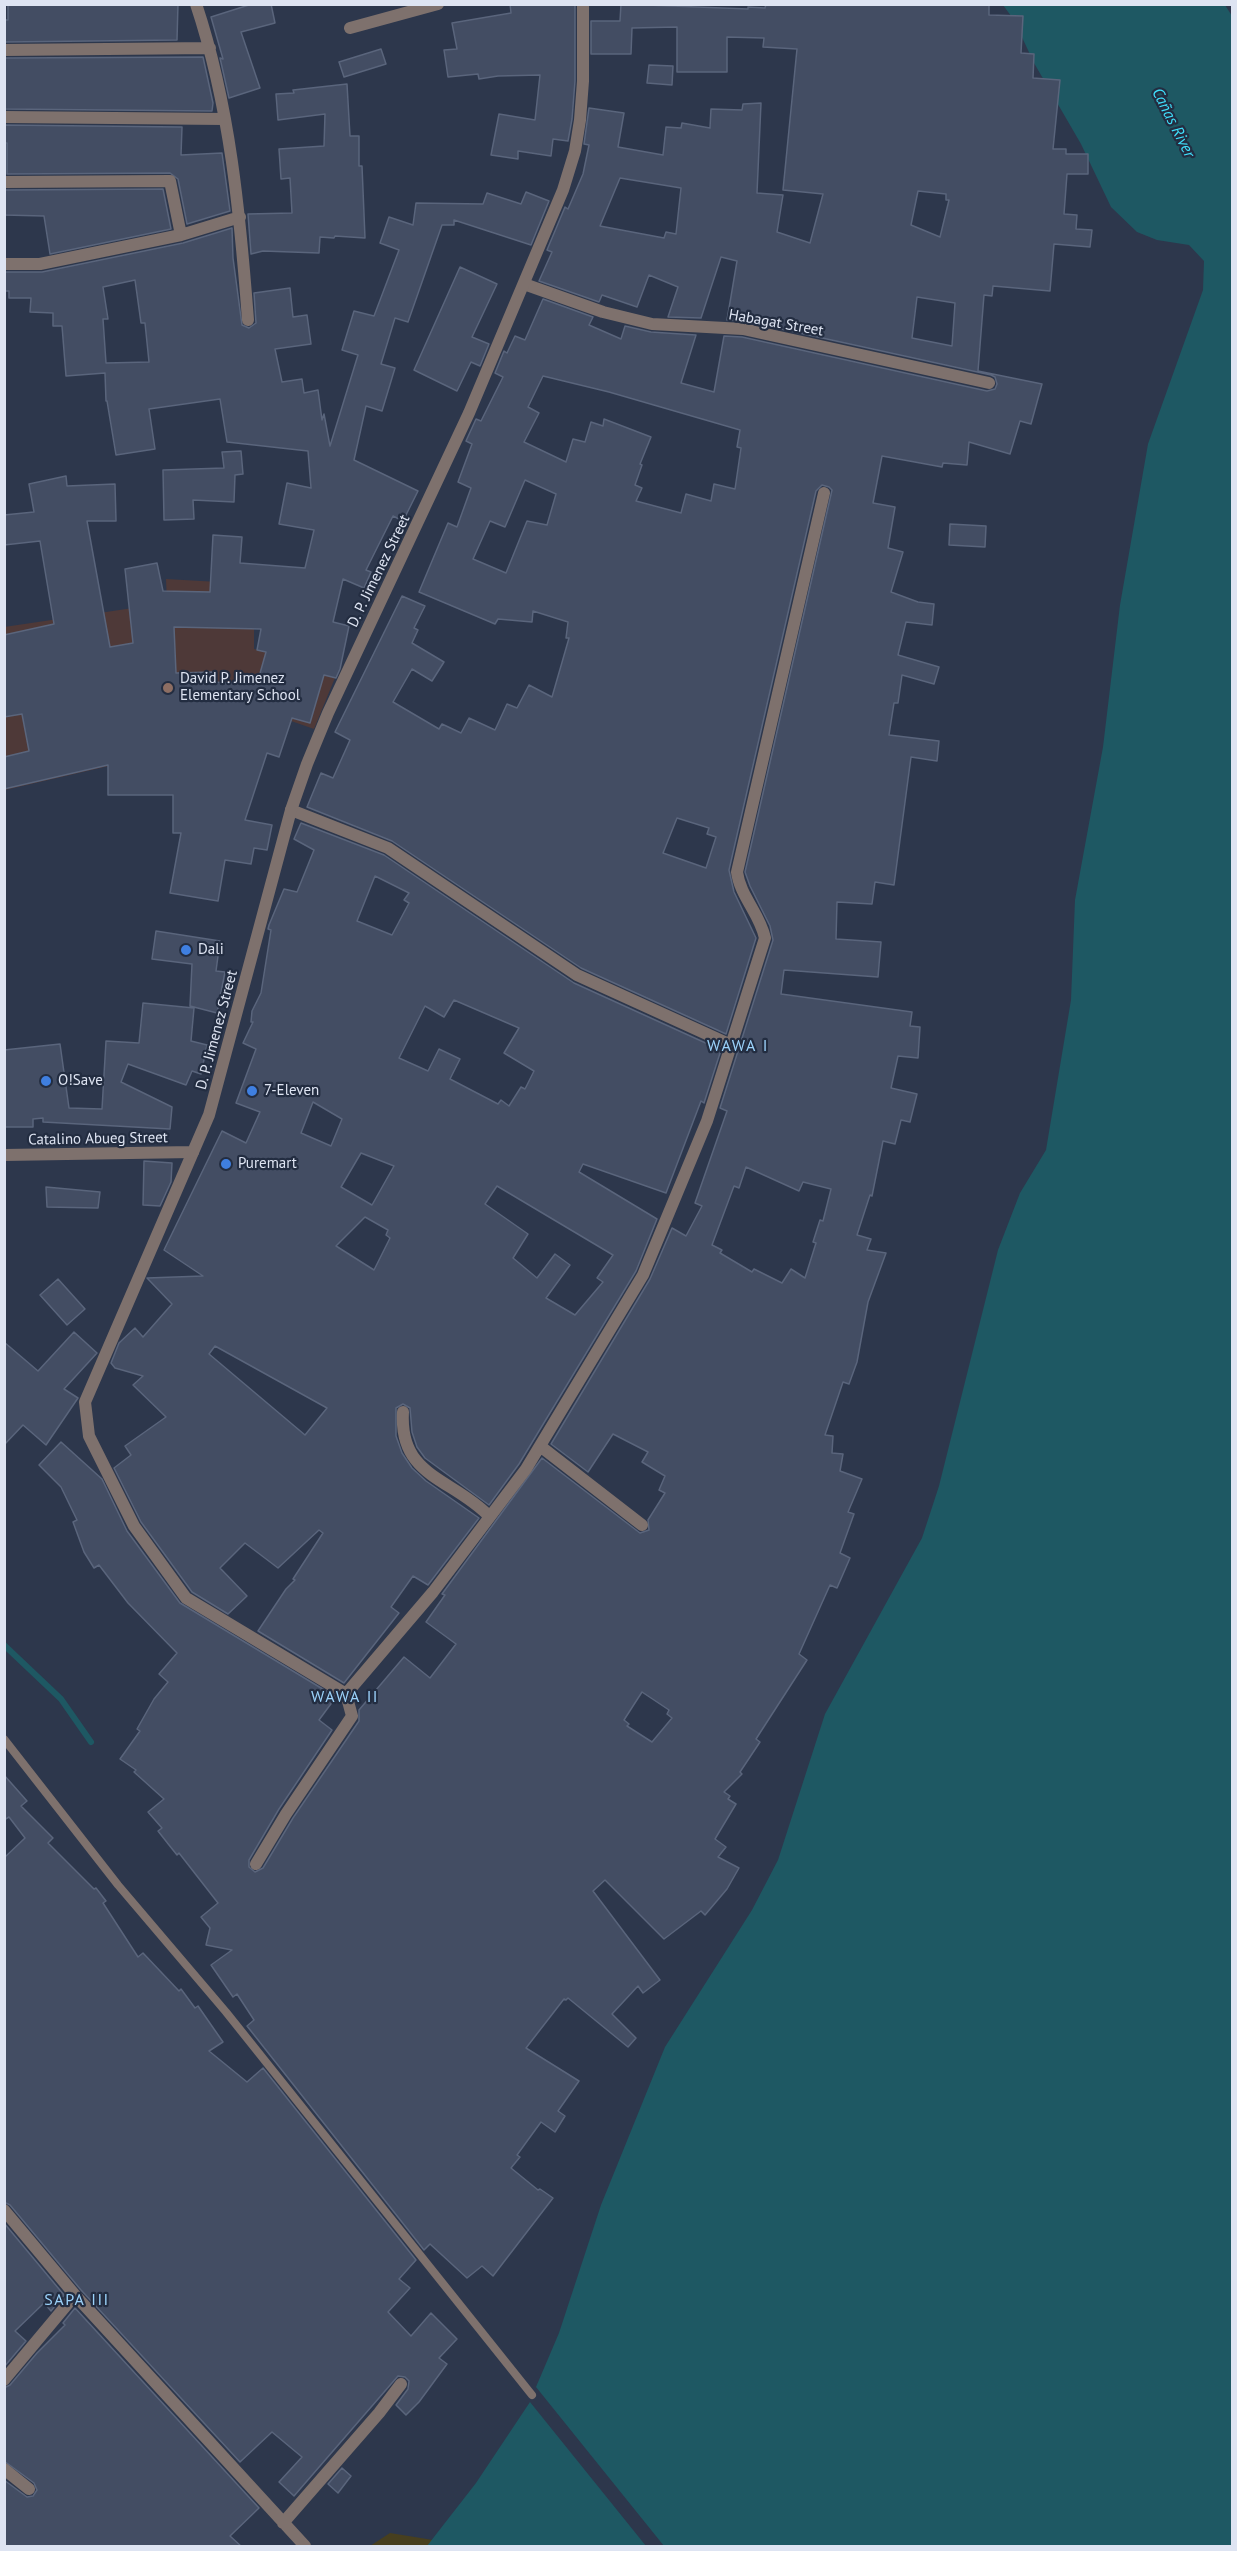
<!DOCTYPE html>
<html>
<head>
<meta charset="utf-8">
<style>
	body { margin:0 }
	#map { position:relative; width:1237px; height:2551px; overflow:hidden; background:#2d374c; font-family:"PT Sans",sans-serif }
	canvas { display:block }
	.frame { position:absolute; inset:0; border:6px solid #dee4f2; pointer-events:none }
</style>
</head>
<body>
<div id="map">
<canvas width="1237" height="2551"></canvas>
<div class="frame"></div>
</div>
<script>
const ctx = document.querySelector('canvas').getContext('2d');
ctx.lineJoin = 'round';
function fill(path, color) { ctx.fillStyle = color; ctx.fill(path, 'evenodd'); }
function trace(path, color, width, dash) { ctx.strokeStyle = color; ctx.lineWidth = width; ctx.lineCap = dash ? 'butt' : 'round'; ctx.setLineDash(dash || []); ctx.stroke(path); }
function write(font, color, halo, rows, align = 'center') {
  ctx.font = font + ' "PT Sans",sans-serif'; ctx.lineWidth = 4.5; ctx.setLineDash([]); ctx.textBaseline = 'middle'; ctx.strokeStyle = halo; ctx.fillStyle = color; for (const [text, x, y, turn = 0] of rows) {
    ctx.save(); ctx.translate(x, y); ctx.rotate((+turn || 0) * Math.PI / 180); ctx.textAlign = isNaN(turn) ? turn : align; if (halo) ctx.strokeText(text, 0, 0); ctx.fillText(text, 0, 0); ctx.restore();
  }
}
const education = new Path2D(`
	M166,579L254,584V649L339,668L314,729L254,708L165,753L5,790L4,627L167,603Z`);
const sand = new Path2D(`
	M390,2533L433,2540L427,2546H370Z`);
const water = new Path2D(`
	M1003,5H1225L1232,16V2546H664L536,2387L559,2333L601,2205L665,2047L752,1910L778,1860L825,1714L922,1538L939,1486L998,1250L1020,1193L1046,1150L1071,1000L1075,900L1103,747L1120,605L1148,444L1203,290L1204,261L1189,245L1157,240L1137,232L1111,207L1081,144L1034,63L1014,20Z
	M530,2402L646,2546H427L476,2483Z`);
const stream = new Path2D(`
	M4,1645L61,1699L91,1742`);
const building = new Path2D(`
	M8,4H178L177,40L4,42V20H8Z
	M252,4H271L275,23L241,32L260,88L229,98L220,58L223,59L211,17Z
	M510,4H575V81L572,119L568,141L553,139L551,156L518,151V159L491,155L499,114L535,120L540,75L498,76L479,79L478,74L448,77L444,50L457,49L452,23L511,13Z
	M621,4L748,9V7L765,8L766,4H989V15L1023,16L1021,53L1034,54L1033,78L1060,80L1053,149H1066V154H1088V174H1067L1064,214L1077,215L1076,229L1092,230L1090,247L1054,244L1050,291L993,286L992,296L984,295L978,371L1042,384L1031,424L1020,421L1010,454L969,442L967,465L943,463L942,467L882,456L873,503L895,507L888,548L903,552L891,592L918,602L934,604L932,625L906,622L898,655L939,667L934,684L902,675L898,703H894L889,735L939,741L937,761L911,757L894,885L875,882L872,904L837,902L836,939L881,942L878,977L784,970L781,994L912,1012L910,1026L920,1027L918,1058L898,1056L891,1088L917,1094L910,1122L901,1120L895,1144L883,1141L872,1196L870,1195L857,1235L871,1239L867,1250L886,1253L868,1302L857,1362L849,1384L843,1382L825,1435L833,1436L832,1453L843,1454L840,1471L862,1479L848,1512L854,1514L840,1553L850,1558L837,1588L830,1585L799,1654L807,1660L756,1739L760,1742L740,1772L742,1774L724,1792L730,1796L728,1799L736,1804L715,1839L726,1847L718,1857L739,1868L727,1889L705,1915L701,1911L664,1939L605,1880L593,1891L660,1980L643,1993L638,1986L612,2014L636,2038L628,2047L568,1998L566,2000L564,1999L526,2048L579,2081L558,2111L565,2116L555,2132L541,2122L517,2155L520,2157L511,2168L538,2190L540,2189L553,2198L493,2276L482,2266L467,2278L430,2244L424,2250L247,2026L254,2020L237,1994L233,1997L211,1965L232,1950L206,1945L210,1928L201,1917L218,1903L179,1853L177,1855L169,1845L158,1831L162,1828L148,1812L164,1799L134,1772L136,1770L120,1759L140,1731L137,1729L154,1699L168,1682L159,1674L177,1653L128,1603L99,1565L94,1568L84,1552L73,1522L77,1520L61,1487L39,1465L61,1442L102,1479L127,1531L180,1603L336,1697L319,1720L332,1730L279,1809L249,1860V1867L255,1872L263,1868L293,1818L359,1721V1710L404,1657L430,1678L456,1644L426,1622L445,1595L442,1594L542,1458L640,1533L649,1530L648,1520L665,1493L659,1490L665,1476L642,1462L648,1452L613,1434L588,1472L551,1444L650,1279L672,1228L686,1236L702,1206L695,1203L727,1111L720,1108L773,940L770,926L750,886L745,872L832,490L829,487L822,485L816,491L729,870L734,892L756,938L726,1034L581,968L392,841L307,807L321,773L333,778L350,740L335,732L402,596L425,606L414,628L418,630L412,643L444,662L432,681L412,669L393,702L439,729L442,724L461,733L469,718L495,730L507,704L517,708L529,685L552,697L569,638H566L568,622L533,611L532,622L498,619L495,624L419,592L448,523L457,527L471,488L458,482L472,444L466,441L476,419L481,421L503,377L495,373L504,351L507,353L515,336L525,340L543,299L593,317L589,325L621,339L625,326L651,332L696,335L681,383L714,392L724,336L742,337L987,391L995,389L997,384L995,377L991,375L745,321L727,320L737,261L721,257L701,318L668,317L678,287L649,275L637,307L602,295L599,302L539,281L552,252L547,250L565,207L568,209L583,174L589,145L584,144L589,108L624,113L618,147L663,155L666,127L681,128L682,123L710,128L711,109L742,110L743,104L761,103L757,193L783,195L777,232L810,243L823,194L783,190L797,49L763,47L764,38L727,37V72H677V27L632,28L631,54H591V21H620ZM620,178L681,188L676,234L666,232L664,238L600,226ZM918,191L946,194V200H949L940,237L911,225ZM917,297L955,303L952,346L912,338ZM543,376L609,392L740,430L737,447L741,448L735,489L714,484L711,501L686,494L681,513L636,501L642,488L635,485L642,465L640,464L651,437L604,419L603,426L591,422L585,442L573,439L566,462L524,442L539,413L528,407ZM525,480L556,494L547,525L527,521L506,573L473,559L490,521L505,527ZM677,818L709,828L707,834L716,837L706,868L663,853ZM746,1167L799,1191L803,1182L831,1189L823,1221L820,1220L813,1242L816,1243L805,1278L791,1269L782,1283L754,1269L752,1272L720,1253L722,1250L712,1245L734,1186L739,1188ZM642,1692L669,1710L667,1714L672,1718L652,1742L627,1726L629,1724L624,1720Z
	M381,49L386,64L344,77L339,62Z
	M203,57L213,103L212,111L4,109V58Z
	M649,65L673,66L672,85L647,83Z
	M347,84L350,136H359V166H362L365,238L335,236L334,238L320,237L319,253L263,251L251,254L248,214L292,213L290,178L281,179L279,149L324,146L325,114L278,120L276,94L294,93L293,90Z
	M4,125L182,127L181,155L222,153L230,211L187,224L178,179L170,173L7,174V143H4Z
	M163,189L171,229L50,254L44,216L4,215V190Z
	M526,192L549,201L531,245L454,220V225H442L408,322L395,318L381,364L395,368L382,411L366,406L354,460L418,491L403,521L393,516L366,570L371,572L364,588L343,579L333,622L349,626L340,669L336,678L324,675L310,723L292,718L279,757L267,753L245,820L272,825L267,850L254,848L251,864L225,860L218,901L170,893L181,833H173V795H108V765L4,789V757L29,751L22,714L4,717V635L54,624L40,541L4,545V515L34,512L29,484L66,476L67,486L115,484L116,521H87L110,647L133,643L125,569L157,563L163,591L210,592L213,535L242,537L240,563L305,568L314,530L279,524L287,483L311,488L308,451L227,442L220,399L149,409L155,449L116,455L107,401H106L105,373L66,376L62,326H53V313L30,312L31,298H9V291H4V272H42L183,243L232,228L233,258L242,325L249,328L256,323L254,293L290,288L293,317L307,315L311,344L275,349L282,382L302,379L304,393L318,390L322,420L324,414L330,446L358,355L342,350L354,311L374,316L399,250L380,243L389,217L413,225L416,203L483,204L487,193L521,204ZM135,280L141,323H145L149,362L106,363L103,319H108L103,287ZM174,627L261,629L257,650L266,652L257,684L212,682V672L176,673Z
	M460,267L497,284L472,337L489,344L480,366L471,362L457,391L414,370Z
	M241,451L243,474L235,475L234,502L193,500L194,519L164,520L163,470L224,468L222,452Z
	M950,524L986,526L985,547L949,545Z
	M301,823L384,855L574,983L721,1050L704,1103L701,1101L666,1193L583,1164L579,1172L657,1219L636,1271L519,1464L489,1505L425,1458L417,1447L412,1432L410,1408L403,1404L396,1408V1436L402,1453L412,1468L426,1481L479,1518L428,1585L413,1576L391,1607L399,1613L344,1683L258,1631L286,1589L295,1580L293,1579L323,1533L319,1530L278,1568L245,1543L220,1568L247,1596L228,1614L192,1592L141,1522L114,1468L131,1455L125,1446L166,1417L133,1385L143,1376L115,1368L111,1363L119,1343L135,1328L143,1337L172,1304L147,1278L203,1276L164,1250L222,1131L246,1143L260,1112L236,1103L256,1049L243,1043L253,1022H251L252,1011L261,993L271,930L268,929L269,925L284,889L297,892L314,850L294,839ZM375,876L409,893L404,900L409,903L392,935L357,921ZM454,1000L519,1028L504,1053L534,1071L525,1089L521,1087L509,1106L501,1100L498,1104L450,1079L460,1059L439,1049L428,1071L399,1058L425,1006L444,1017ZM313,1102L342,1119L331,1146L301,1133ZM361,1153L394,1166L372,1205L341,1187ZM497,1186L613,1255L597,1278L603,1282L575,1315L546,1298L570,1265L555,1254L537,1278L513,1258L528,1234L485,1204ZM365,1217L388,1230L386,1235L390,1238L374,1270L336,1246ZM215,1346L327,1408L305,1435L209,1354Z
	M156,931L220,941L216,971L225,972L217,1013L190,1006L192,964L152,959Z
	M143,1003L194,1008L191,1041L207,1045L201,1074L192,1071L186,1085L128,1064L121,1082L172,1107L170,1129L43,1122V1118L33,1119V1127H4V1050L60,1044L69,1108L102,1109L106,1041L139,1043Z
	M144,1161L172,1163L171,1182L160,1206L143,1205Z
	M46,1187L100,1192L98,1208L47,1207Z
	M58,1279L85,1309L67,1325L40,1295Z
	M74,1332L97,1353L64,1389L78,1398L46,1445L23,1425L4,1445V1342L38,1371Z
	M4,1775L27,1801L21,1806L53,1838L48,1843L94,1889L96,1888L106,1901L103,1903L138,1957L143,1953L179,1991L181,1989L195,2008L198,2006L223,2042L209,2051L247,2082L263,2068L416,2260L399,2279L410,2288L388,2312L411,2336L431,2313L457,2339L439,2358L447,2364L419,2402L406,2415L396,2405L408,2389L409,2381L405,2377L398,2376L294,2496L279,2482L302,2457L272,2432L240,2462L81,2290L10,2205L4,2202V1858L25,1838L9,1817L4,1820Z
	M4,2223L64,2295L51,2311L44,2303L15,2331L26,2341L4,2367Z
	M75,2308L259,2508L230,2536L242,2547H4V2480L27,2497L33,2496L37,2490L34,2483L4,2461V2388L10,2385L37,2353L65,2325L63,2323Z
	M342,2468L351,2476L338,2493L328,2484Z`);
const service = new Path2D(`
	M4,1739L118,1885L226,2012L532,2395`);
const minor = new Path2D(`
	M196,4C230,106 240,214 248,320
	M350,28L438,4
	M4,50L210,48
	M4,117L224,119
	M4,182L170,181L181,235
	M4,264H40L181,235L240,217
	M524,284L603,312L652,324L743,329L989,383
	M291,810L388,848L577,975L731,1045
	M193,1152L85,1402L89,1436L134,1526L186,1598L346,1694L433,1592L526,1469L643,1275L707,1121L765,938C760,914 740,896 737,872L824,493
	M403,1412C399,1477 452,1478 489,1516
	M540,1446L642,1525
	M256,1864L286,1814L352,1716L346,1694
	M4,2210L75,2295L305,2546
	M4,2380L75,2295
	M4,2469L29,2489
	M283,2523L379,2413L401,2384`);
const tertiary = new Path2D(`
	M4,1155L193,1152L209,1115L291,810L307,764L328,713L469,413L563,190L575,151L580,120L583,81V4`);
const markers = [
	[168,688,6,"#8d6e63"],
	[186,950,6,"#3f7fe0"],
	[46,1081,6,"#3f7fe0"],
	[252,1091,6,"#3f7fe0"],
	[226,1164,6,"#3f7fe0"]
];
const streetNames = [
	["Habagat Street",776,323,10],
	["D. P. Jimenez Street",379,571,-64],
	["D. P. Jimenez Street",217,1030,-75],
	["Catalino Abueg Street",98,1139,-1]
];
const poiNames = [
	["David P. Jimenez",180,679],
	["Elementary School",180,696],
	["Dali",198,950],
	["O!Save",58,1081],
	["7-Eleven",264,1091],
	["Puremart",238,1164]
];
const waterNames = [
	["Cañas River",1173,123,63]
];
const neighbourhoodNames = [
	["WAWA I",738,1046],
	["WAWA II",345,1697],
	["SAPA III",77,2300]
];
fill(education, '#4e3938');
fill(sand, '#473f1f');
fill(water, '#1e5863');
trace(stream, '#1e5863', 6);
fill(building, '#434d63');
trace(building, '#5a657c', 1.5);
trace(service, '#7e716d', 8);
trace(minor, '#7e716d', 12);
trace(tertiary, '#7e716d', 12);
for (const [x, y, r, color] of markers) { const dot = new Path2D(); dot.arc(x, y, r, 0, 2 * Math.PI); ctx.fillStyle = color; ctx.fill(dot); trace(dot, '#232d41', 2); }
write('15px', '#dee4f2', '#232d41', streetNames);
write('15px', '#dee4f2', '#232d41', poiNames, 'left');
write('italic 16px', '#3fdffb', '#232d41', waterNames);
ctx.letterSpacing = '1.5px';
write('16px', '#9bd2fa', '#232d41', neighbourhoodNames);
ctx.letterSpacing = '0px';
</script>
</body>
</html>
